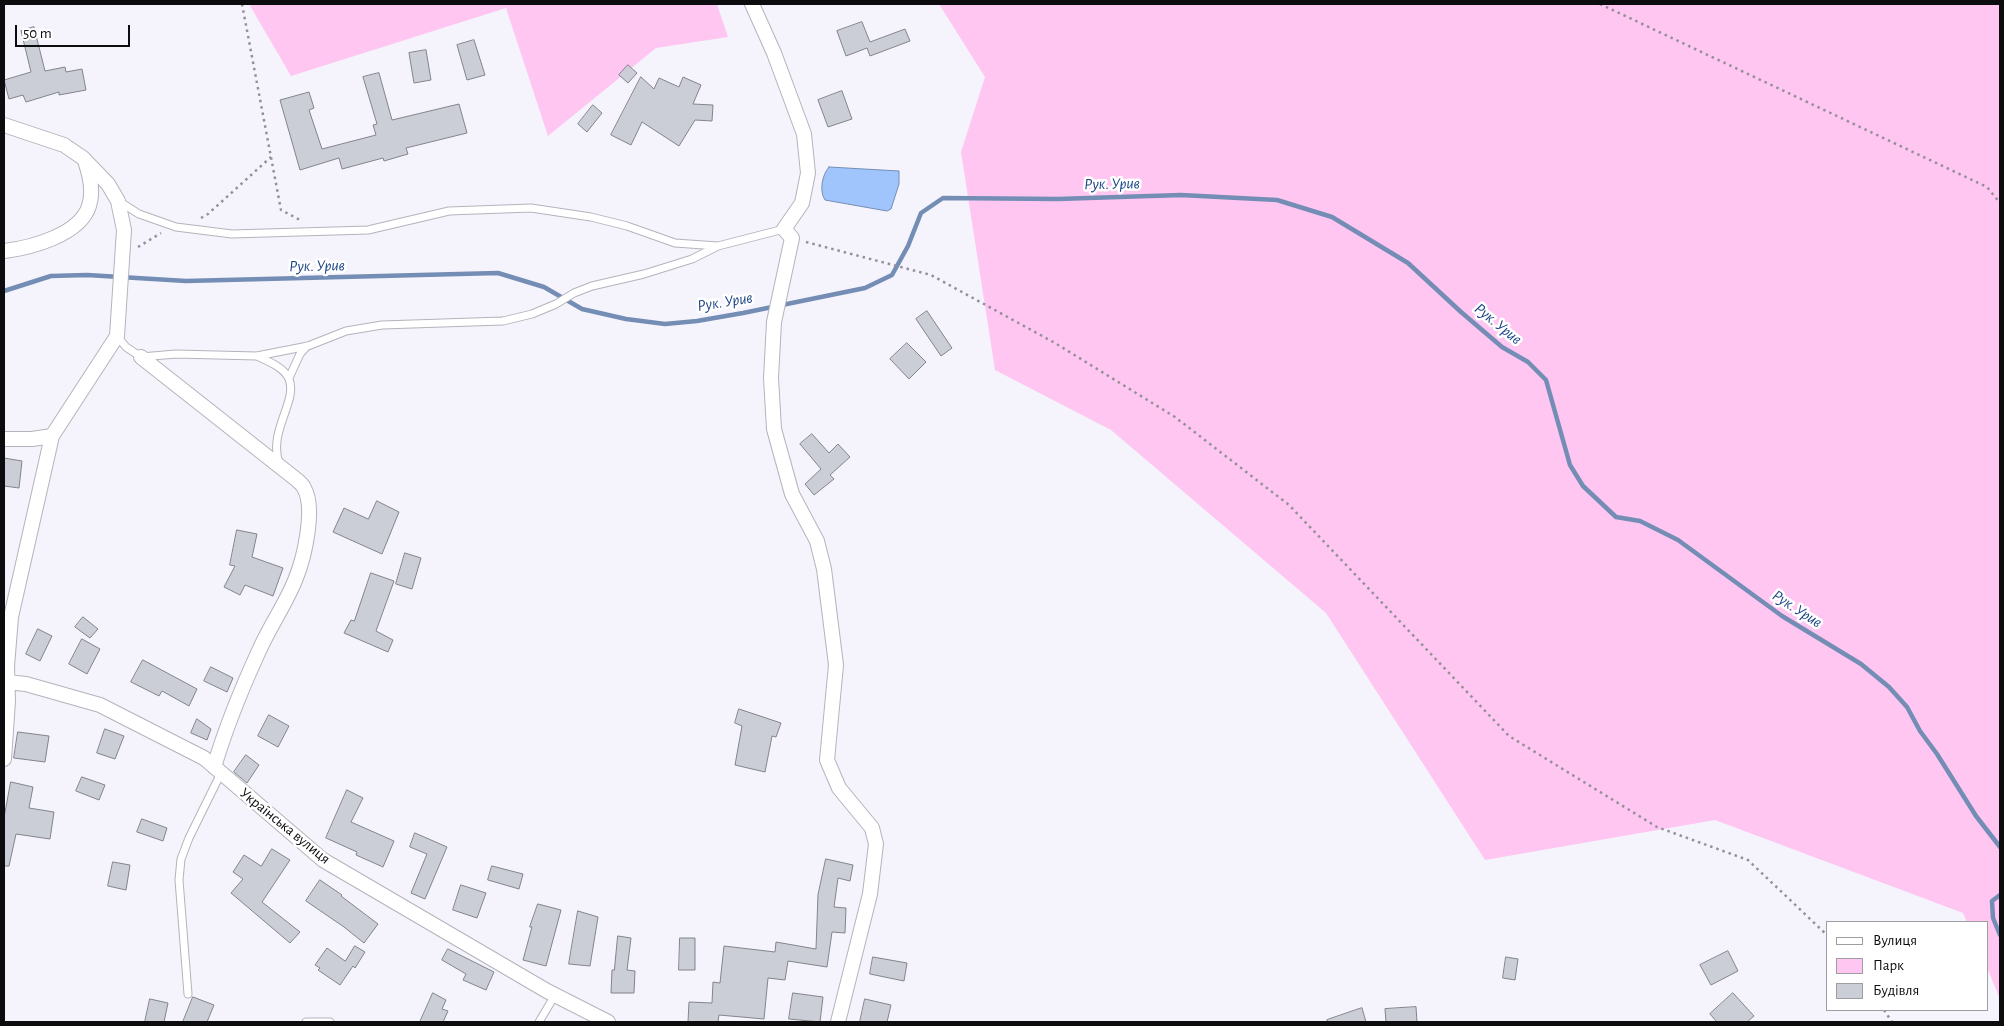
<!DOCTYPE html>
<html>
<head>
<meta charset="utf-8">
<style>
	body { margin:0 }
	#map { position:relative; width:2004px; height:1026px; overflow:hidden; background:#f5f3fc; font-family:"Alegreya Sans",sans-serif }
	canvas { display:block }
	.frame { position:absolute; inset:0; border:5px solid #0c0b0e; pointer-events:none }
	.legend { position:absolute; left:1826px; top:921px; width:162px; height:90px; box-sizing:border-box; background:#fff; border:1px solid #9e9d9f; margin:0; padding:6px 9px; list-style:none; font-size:15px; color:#0c0b0e }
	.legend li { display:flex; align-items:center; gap:10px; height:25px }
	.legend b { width:25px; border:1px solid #9e9d9f }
	.scale { position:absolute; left:15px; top:25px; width:115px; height:22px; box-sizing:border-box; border:2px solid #0c0b0e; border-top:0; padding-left:6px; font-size:15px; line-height:18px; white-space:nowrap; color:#0c0b0e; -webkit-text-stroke:4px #fff; paint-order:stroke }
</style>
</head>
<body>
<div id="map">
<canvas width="2004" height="1026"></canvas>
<div class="frame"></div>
<ul class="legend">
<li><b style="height:6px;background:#fff"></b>Вулиця</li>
<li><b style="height:14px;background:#fec6f1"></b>Парк</li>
<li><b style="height:14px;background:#ccced7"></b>Будівля</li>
</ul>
<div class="scale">50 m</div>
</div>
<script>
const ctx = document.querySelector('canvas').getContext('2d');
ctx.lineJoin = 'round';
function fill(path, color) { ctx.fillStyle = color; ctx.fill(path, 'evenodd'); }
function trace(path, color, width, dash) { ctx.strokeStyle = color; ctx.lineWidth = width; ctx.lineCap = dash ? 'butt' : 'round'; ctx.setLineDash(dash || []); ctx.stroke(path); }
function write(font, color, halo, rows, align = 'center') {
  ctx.font = font + ' "Alegreya Sans",sans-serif'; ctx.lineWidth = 5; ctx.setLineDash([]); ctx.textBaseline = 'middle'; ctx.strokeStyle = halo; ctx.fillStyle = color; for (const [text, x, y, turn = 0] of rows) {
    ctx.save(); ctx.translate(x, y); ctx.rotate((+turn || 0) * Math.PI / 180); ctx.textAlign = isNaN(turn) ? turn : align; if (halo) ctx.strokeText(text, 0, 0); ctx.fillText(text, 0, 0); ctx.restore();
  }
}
const green = new Path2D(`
	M249,4H717L728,37L656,48L548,136L506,8L291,76Z
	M939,4H2000V999L1988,970V922H1967L1963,913L1715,820L1485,860L1326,613L1111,430L995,370L961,152L985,77Z`);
const water = new Path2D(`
	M829,167L899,171V184L891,209L887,211L825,200C819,191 822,175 829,167Z`);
const stream = new Path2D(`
	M4,291L51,276L87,275L186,281L498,273L544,287L582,309L626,319L665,324L697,321L743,313L865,288L892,275L908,246L921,213L943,198L1058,199L1181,195L1277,200L1332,217L1408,263L1461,312L1502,347L1528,362L1546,380L1570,465L1583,486L1616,517L1640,521L1678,540L1782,616L1861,664L1889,687L1907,707L1920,731L1937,754L1976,816L2000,847
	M2000,895L1992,901L1993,918L2000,935`);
const building = new Path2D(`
	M862,22L870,42L905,29L910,41L870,56L867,48L846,56L837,31Z
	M34,27L45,71L65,67L66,72L82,69L86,90L59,95V92L26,102L23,95L9,99L4,80L31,72L21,31Z
	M474,40L485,75L467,80L457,45Z
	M426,50L431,80L414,83L409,53Z
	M628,65L637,73L628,83L619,75Z
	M379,73L392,120L459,104L467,133L406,148L408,154L384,161L383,158L342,169L339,158L300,170L280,100L309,92L314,108L309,110L322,149L376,135L373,125L377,124L363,77Z
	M641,77L654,89L659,78L679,87L683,77L701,85L693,104L713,105L712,121L695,120L679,146L642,122L631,145L611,135Z
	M842,91L852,119L828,127L818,100Z
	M593,105L602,113L587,132L578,124Z
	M927,311L952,348L941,356L916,319Z
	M907,343L926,362L909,379L890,359Z
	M812,434L829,453L838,444L850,457L830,475L834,479L814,495L805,484L821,469L800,444Z
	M4,458L22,461L19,488L4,486Z
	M377,501L399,512L382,554L333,532L344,508L368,519Z
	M237,530L257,534L252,557L283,568L273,596L245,585L240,595L224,587L235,566L230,565Z
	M405,553L421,558L412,589L396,584Z
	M371,573L394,581L376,631L393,640L388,652L344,633L351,620L354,621Z
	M83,617L98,629L90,638L75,627Z
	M38,629L52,636L40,661L26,654Z
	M82,639L100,649L87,674L69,664Z
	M143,660L197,689L189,706L162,691L159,696L131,682Z
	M211,667L233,678L227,692L204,681Z
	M739,709L781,723L776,737L772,736L765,772L735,765L742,726L735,723Z
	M269,715L289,726L278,747L258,736Z
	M197,719L211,729L207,740L191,733Z
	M105,729L124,736L115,759L97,753Z
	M18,732L49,736L45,762L14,758Z
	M246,755L259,765L247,783L234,772Z
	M82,777L105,785L99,800L76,791Z
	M11,782L33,787L29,808L54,812L50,839L16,834L9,866H4V818Z
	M347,790L363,798L351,822L394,841L383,867L356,855L357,852L326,838Z
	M142,819L167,828L163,841L137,832Z
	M415,833L447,847L425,899L411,893L427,854L410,847Z
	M272,849L290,860L262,902L300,932L290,943L231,893L243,879L233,872L244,855L261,866Z
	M826,859L853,865L850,881L838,878L834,907L846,908L845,933L832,932L827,967L788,961L785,980L768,978L764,1019L719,1015L718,1022H688L689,1002L712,1003L713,982L720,983L724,946L775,952L776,942L816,949L818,895Z
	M113,862L130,865L126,890L108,886Z
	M492,866L523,874L519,889L488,880Z
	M320,880L342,895L341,896L378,924L364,943L344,927L306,901Z
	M461,885L486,893L477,918L453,910Z
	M538,904L561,910L546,966L523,960L532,927H530Z
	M578,911L598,917L590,966L569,964Z
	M618,936L631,938L627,970L635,971L634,993H611L612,970H614Z
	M680,938H695V970H679Z
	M355,946L365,952L355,968L353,966L340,985L318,970L320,968L315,965L327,948L345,961Z
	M448,949L494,972L486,990L463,980L466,974L442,960Z
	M1728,951L1738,971L1711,985L1700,965Z
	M873,957L907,963L904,981L870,974Z
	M1506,957L1518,959L1515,980L1503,978Z
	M433,993L446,1000L442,1009L448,1011L443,1022H420Z
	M793,993L823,997L820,1022L789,1019Z
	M1733,993L1754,1016L1747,1022H1717L1710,1014Z
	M193,997L214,1005L207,1022H183Z
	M150,999L168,1003L164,1022H145Z
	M865,999L891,1005L887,1022H860Z
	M1416,1007L1417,1022H1386L1385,1009Z
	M1362,1008L1366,1022H1327V1020Z`);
const path = new Path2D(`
	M242,4L281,210L302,221
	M1600,4L1987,187L2000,203
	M201,218L208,214L271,157
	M806,242L931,275L1055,343L1175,417L1289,505L1509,736L1657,827L1748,860L1828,936
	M138,247L161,233
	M1884,1010L1892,1022`);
const lane = new Path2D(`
	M120,202L139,214L176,227L232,234L368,230L449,211L531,208L591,217L627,226L675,243L718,246L784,229
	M117,336L126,347L141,357L176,354L257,356L308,346L346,331L382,325L503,321L532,314L556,304L574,293L592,286L644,274L692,259L718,246
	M257,356C267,361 284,367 289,379C298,401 268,431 279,463
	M289,378L300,354L307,346
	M188,994L179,880L181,859L189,838L221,773
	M306,1022H330
	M539,1022L555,995`);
const street = new Path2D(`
	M752,4L774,53L804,134L808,173L802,203L784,229L792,238L774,322L771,378L774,429L792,494L817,541L824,569L836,665L827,760L839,788L872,828L876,844L870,894L838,1022
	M4,125L64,145L83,158L108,184L118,201L124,230L117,336L52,436L11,617L7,666L8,701L4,759
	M4,251C30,248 80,235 89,206C94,191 90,175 85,161
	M141,357L297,480C299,482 303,485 304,488C316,508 304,558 296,578C286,604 269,627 258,653C241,690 226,727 214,767
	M4,439H32L52,436
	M7,682L26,684L100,705L204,758L323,860L547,991L608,1022`);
const streetNames = [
	["Українська вулиця",285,826,39]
];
const waterNames = [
	["Рук. Урив",1112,184,-1],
	["Рук. Урив",317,266,-1],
	["Рук. Урив",725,302,-9],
	["Рук. Урив",1498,324,39],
	["Рук. Урив",1797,609,33]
];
fill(green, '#fec6f1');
fill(water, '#a0c5fd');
trace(water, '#748db5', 1);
trace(stream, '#748db5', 4.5);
fill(building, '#ccced7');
trace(building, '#82848c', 1);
trace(lane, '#b5b3bb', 9);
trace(street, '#b5b3bb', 16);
trace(path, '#939198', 2.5, [2.5, 4]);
trace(lane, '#fff', 7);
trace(street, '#fff', 14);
write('15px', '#0c0b0e', '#fff', streetNames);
write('italic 16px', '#174282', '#fff', waterNames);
</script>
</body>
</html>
